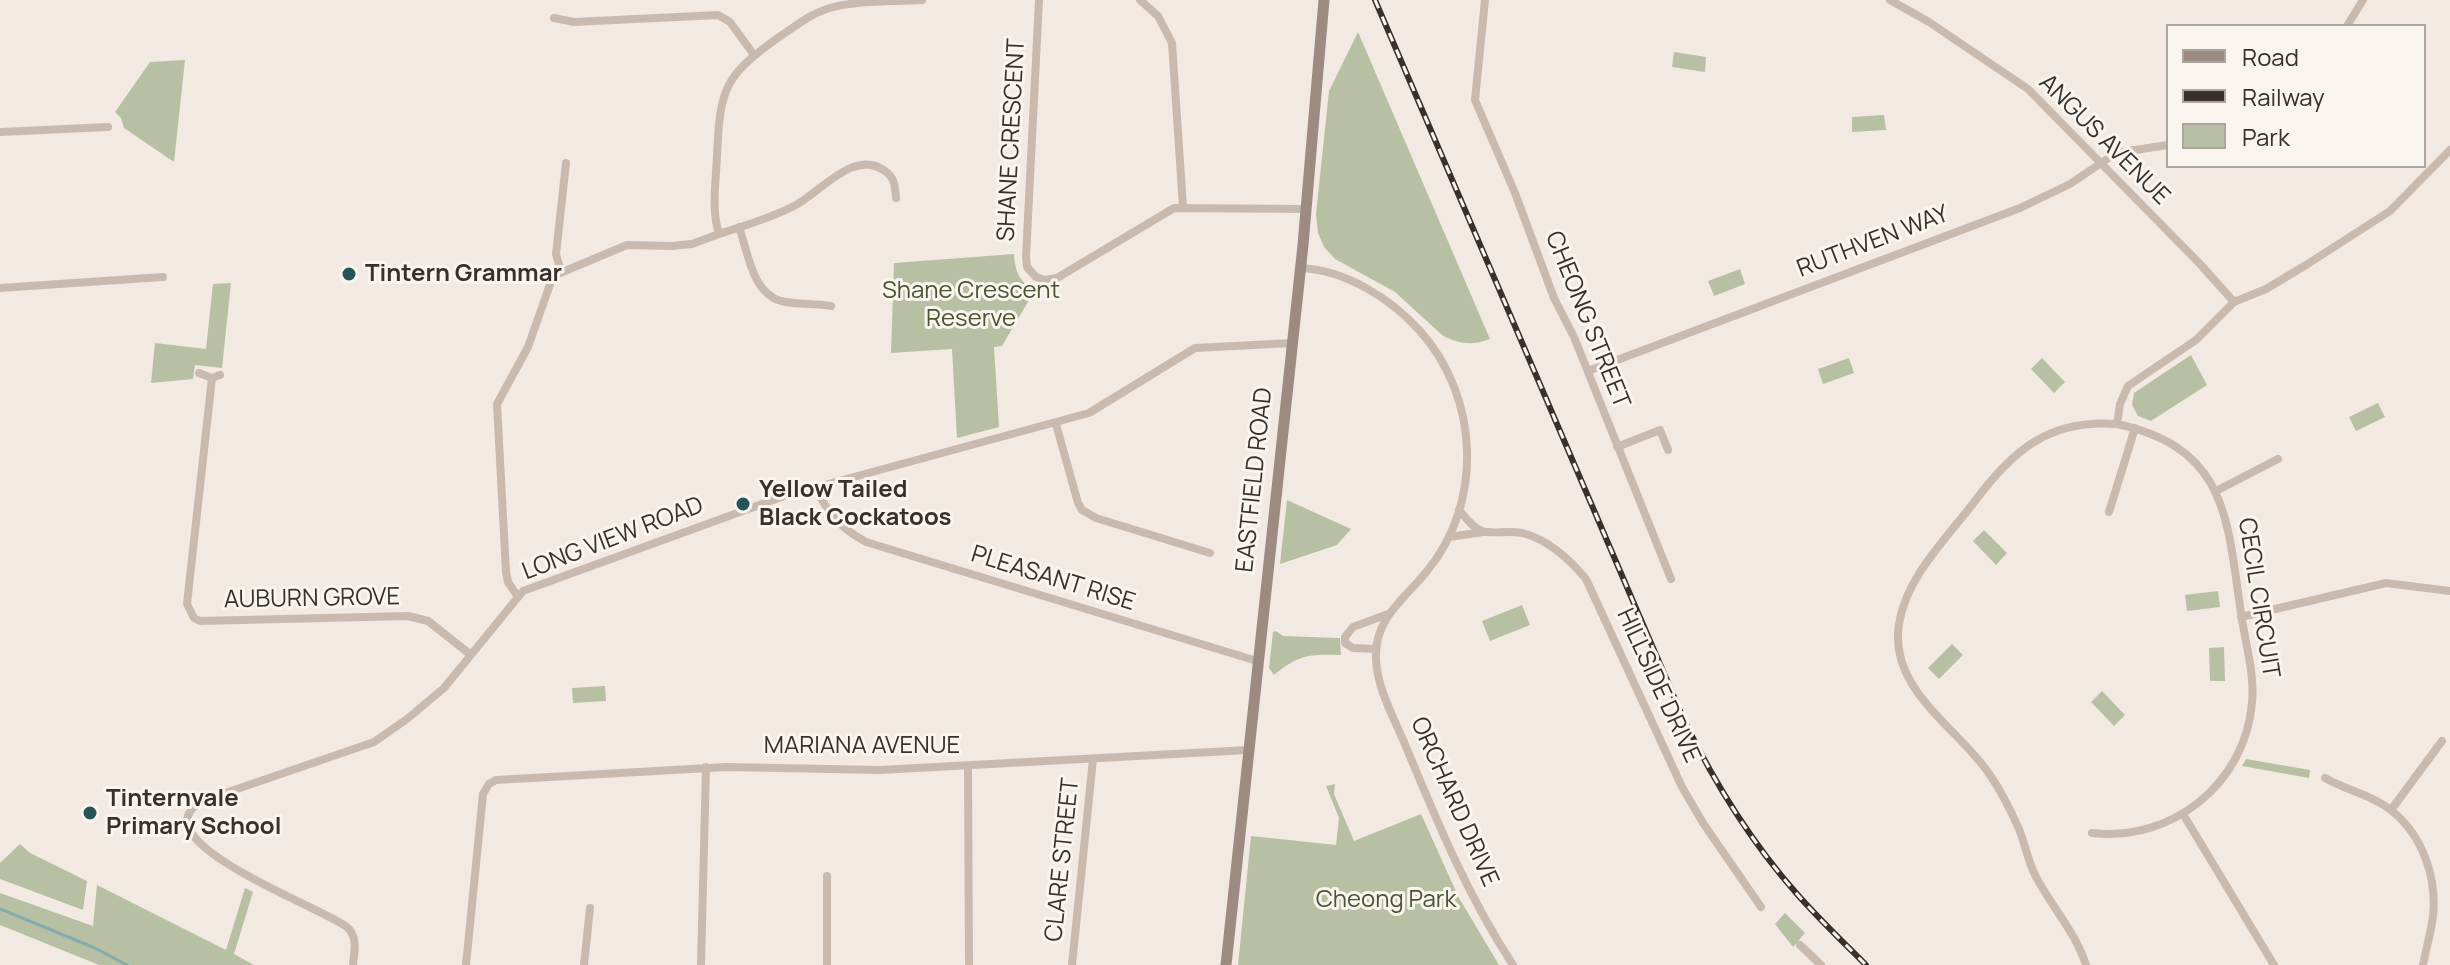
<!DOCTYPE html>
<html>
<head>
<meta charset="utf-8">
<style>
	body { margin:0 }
	#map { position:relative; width:2450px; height:965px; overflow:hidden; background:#f2eae2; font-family:Manrope,sans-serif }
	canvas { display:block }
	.legend { position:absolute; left:2166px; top:24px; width:260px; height:144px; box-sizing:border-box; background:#f9f4ee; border:2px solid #aca6a0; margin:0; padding:10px 14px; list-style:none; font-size:24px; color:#39302c }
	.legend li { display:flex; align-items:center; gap:16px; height:40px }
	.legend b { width:40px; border:2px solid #aca6a0 }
</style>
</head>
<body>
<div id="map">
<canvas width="2450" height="965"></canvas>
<ul class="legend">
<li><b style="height:10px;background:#9d8a80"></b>Road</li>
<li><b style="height:10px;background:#39302c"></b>Railway</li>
<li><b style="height:22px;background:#b7c0a3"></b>Park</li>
</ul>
</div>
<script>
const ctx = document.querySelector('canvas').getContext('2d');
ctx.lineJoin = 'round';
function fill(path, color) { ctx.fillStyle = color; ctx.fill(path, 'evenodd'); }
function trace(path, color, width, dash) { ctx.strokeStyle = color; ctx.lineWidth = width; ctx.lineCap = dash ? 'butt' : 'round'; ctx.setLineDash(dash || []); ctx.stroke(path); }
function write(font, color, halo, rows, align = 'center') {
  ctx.font = font + ' Manrope,sans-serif'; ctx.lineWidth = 6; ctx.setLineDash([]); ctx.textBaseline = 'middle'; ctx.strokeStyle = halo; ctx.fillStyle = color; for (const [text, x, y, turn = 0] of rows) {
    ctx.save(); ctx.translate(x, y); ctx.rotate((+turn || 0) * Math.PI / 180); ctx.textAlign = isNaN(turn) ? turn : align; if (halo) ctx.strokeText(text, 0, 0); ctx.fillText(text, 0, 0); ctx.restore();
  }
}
const green = new Path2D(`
	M1358,32L1490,339C1472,346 1458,344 1442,335L1395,292L1335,259L1324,247L1318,233L1316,214L1329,91Z
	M1674,52L1706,57L1705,72L1672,67Z
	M185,60L174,162L124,128L121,118L115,112L150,62Z
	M1884,115L1886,130L1852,132V117Z
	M1014,254C1015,271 1019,282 1035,290L1002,346L994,347L999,427L957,438L952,349L891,353L894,263Z
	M1740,269L1745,284L1714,296L1708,281Z
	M231,283L222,368L195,365L193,379L151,383L155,343L206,349L213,284Z
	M2191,355L2207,385L2151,421L2138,416L2132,405L2134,393Z
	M1849,358L1854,373L1823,384L1818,369Z
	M2042,358L2065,382L2054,393L2031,369Z
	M2378,403L2385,417L2356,431L2349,417Z
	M1287,500L1351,529L1337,545L1280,564Z
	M1984,530L2007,553L1996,565L1973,541Z
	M2218,591L2220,607L2187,611L2185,595Z
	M1522,605L1530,625L1490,641L1482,621Z
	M1276,631L1283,636L1340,638L1341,655C1310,654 1299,654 1274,675L1269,668L1273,632Z
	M1952,644L1963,655L1939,679L1928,668Z
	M2224,647L2225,681H2210L2209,648Z
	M605,686L606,701L573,703L572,688Z
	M2102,691L2125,715L2114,726L2091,702Z
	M2246,759L2310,770L2309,778L2242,766Z
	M1335,784L1334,794L1354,841L1421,814L1459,898L1499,965H1238L1251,836L1336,845L1339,818L1326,786Z
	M20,844L30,853L87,881L83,910L0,879V863Z
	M97,885L226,950L245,888L253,892L234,954L254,965H99L0,925V893L93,926Z
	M1785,913L1805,933L1793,947L1775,924Z`);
const stream = new Path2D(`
	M0,909L95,948L127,965`);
const minor = new Path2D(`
	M1039,0L1026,257L1027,267L1036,277L1045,280L1057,278L1174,208L1306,209
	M1140,0L1158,16L1172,43L1183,207
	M1485,0L1475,100L1515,193L1554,298L1574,337L1671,579
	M1890,0L1929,22L2028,89L2201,265L2234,302
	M554,18L574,22L718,15L730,22L754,55
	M2347,26L2363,0
	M0,132L108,127
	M739,227C748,252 752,293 781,301C797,305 814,303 831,306
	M719,234C744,226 771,218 794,206C820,193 854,148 885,171C895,178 895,186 896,198
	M1300,268C1346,270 1390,298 1420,331C1479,397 1484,502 1427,571C1405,599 1375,617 1376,657C1376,686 1393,716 1404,742C1436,819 1467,895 1513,965
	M561,272L556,254L566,163
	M0,288L163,277
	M1588,371L2020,208L2070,184L2110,157L2122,152L2168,145
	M199,373L212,378L220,375
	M212,378L187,604L194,618L200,621L408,616L428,621L471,655
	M1056,424L1078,503L1082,510L1096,518L1210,553
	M1617,447L1660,430L1668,450
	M815,487C828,513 840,528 866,542L1257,661
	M2216,491L2278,459
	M1459,510C1465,517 1473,528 1482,531C1493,535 1511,529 1526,534C1549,541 1571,561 1586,579L1682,787L1703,823L1761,907
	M2109,512L2135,428
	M1449,537L1483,532
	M518,597L508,582L506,572L497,404L528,347L553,276L627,245L672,246L692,244L719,234C711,209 716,182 717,156C720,86 725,75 782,35C797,25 812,13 830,8C859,0 892,2 922,0
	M2241,617L2386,583L2450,591
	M1376,649L1353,648L1345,643V637L1353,627L1388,614
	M968,766L969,965
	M2325,778C2346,790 2374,796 2392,811C2423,836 2437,878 2433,916C2431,933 2426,949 2423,965
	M2391,810L2442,741
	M2183,814L2274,965
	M2092,833C2172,842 2245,784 2252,703C2255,673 2245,643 2241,613C2227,519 2228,448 2117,424
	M827,876V965
	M1800,945L1821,965
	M353,965C354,953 358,940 349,929C336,912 126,839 205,800L374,742L407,719L444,688L523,591L784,496L1089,413L1195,348L1292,343
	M466,965L483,794L489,784L496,780L726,767L880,770L1248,750
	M584,965L590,908
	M701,965L706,767
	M1072,965L1093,759
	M2086,965C2075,931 2051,906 2035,875C2028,861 2025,844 2019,829C2011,811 2001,791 1990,775C1959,728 1888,690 1899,624C1906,577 1947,538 1975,501C2013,450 2049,419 2117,424L2120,404L2128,386L2196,340L2234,302L2266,289L2306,265L2390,211L2450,150`);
const secondary = new Path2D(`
	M1226,965L1303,245L1324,0`);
const rail = new Path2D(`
	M1375,0L1684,720C1714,782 1751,842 1797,894C1819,919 1843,942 1866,965`);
const markers = [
	[349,274,8,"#255557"],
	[743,504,8,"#255557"],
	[90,813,8,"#255557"]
];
const streetNames = [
	["SHANE CRESCENT",1012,140,-87],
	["ANGUS AVENUE",2104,140,45],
	["RUTHVEN WAY",1873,242,-21],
	["CHEONG STREET",1587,320,68],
	["EASTFIELD ROAD",1255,480,-84],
	["LONG VIEW ROAD",613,539,-21],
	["PLEASANT RISE",1053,579,17],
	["CECIL CIRCUIT",2258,598,81],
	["AUBURN GROVE",312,599,-1],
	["HILLSIDE DRIVE",1658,686,65],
	["MARIANA AVENUE",862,746],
	["ORCHARD DRIVE",1454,802,66],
	["CLARE STREET",1063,860,-84]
];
const poiNames = [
	["Tintern Grammar",365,274],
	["Yellow Tailed",759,490],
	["Black Cockatoos",759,518],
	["Tinternvale",106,799],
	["Primary School",106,827]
];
const parkNames = [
	["Shane Crescent",971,291],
	["Reserve",971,319],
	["Cheong Park",1386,900]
];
fill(green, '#b7c0a3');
trace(stream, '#83acac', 3);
trace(minor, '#c9baaf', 8);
trace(secondary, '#9d8a80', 11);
trace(rail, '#39302c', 6);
trace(rail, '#f9f4ee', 3, [9]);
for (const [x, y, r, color] of markers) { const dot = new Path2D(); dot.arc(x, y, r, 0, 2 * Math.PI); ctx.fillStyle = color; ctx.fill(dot); trace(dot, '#f9f4ee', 3); }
write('24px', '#39302c', '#f9f4ee', streetNames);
write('bold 24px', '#39302c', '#f9f4ee', poiNames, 'left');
write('24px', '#495532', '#f9f4ee', parkNames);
</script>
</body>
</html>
